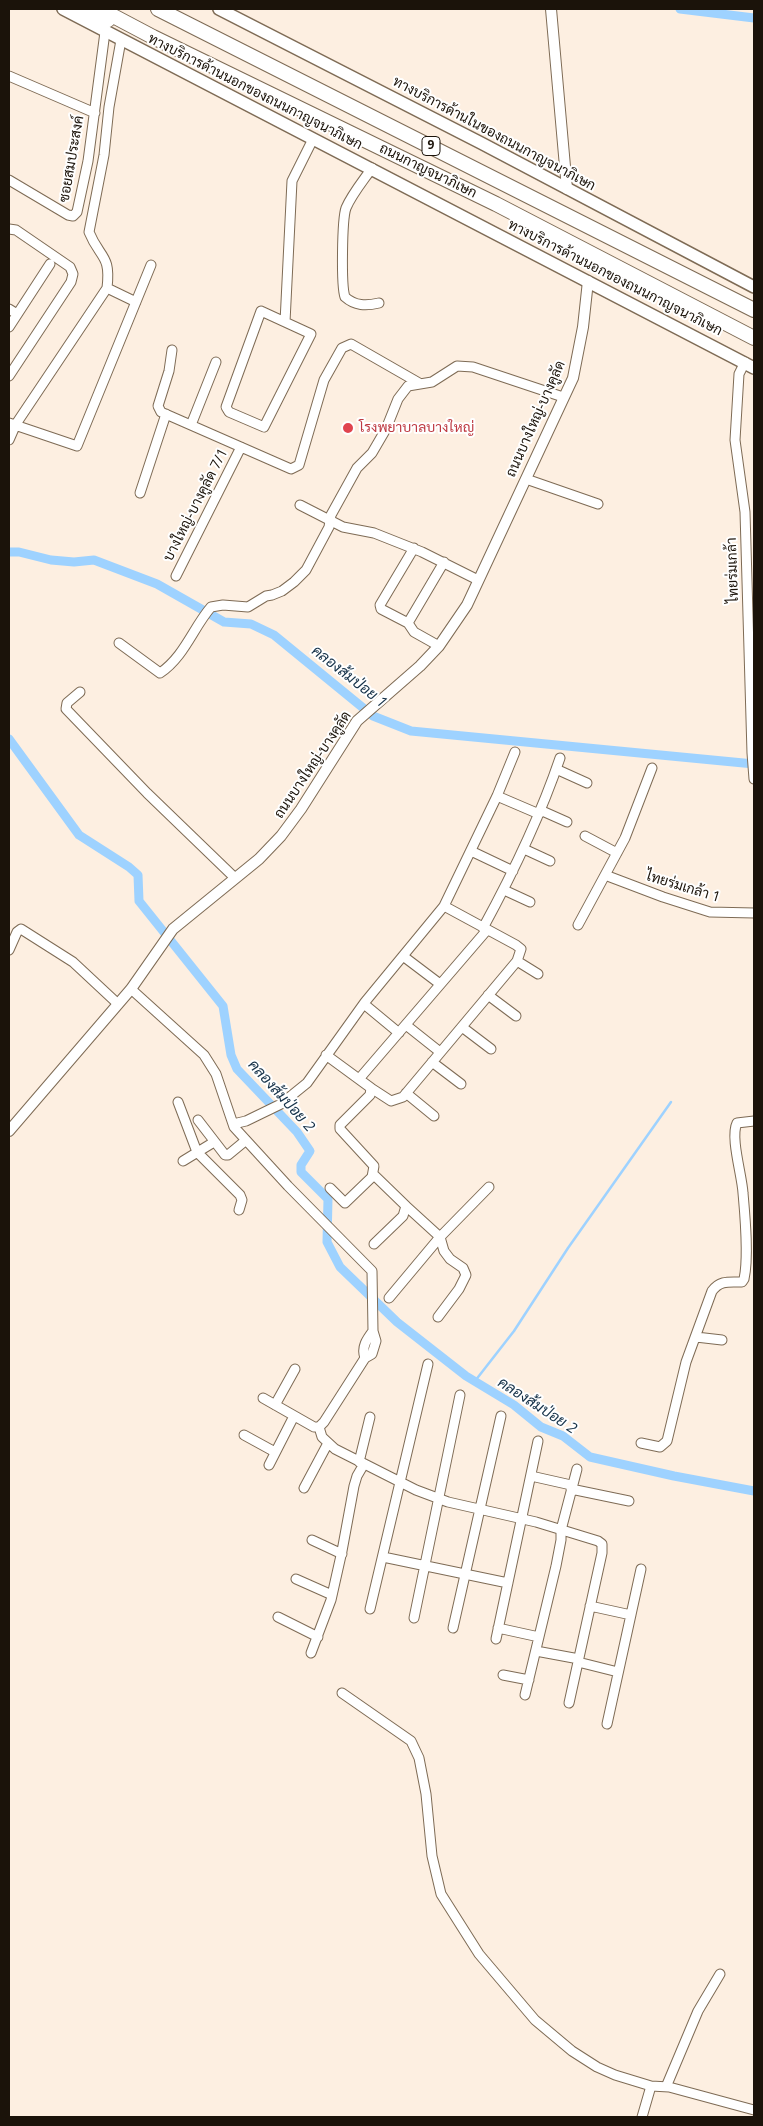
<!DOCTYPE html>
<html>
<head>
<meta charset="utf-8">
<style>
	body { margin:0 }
	#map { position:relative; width:763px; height:2126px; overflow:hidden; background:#fdefe1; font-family:"Open Sans",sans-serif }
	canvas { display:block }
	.frame { position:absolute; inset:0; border:10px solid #1b130a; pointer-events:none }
</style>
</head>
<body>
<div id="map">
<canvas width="763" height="2126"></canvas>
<div class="frame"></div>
</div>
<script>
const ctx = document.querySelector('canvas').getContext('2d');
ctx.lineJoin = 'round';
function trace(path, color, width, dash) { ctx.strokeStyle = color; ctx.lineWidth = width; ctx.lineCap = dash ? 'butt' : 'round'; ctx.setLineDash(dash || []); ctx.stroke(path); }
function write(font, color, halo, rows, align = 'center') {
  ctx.font = font + ' "Open Sans",Sarabun,sans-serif'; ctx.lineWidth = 4; ctx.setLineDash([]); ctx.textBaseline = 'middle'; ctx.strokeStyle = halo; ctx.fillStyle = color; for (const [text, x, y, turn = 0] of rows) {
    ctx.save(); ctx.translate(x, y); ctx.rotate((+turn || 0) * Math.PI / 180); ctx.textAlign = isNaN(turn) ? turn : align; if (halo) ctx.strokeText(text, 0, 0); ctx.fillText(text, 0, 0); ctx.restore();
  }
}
const stream = new Path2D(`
	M475,1381L514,1331L568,1248L671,1102`);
const canal = new Path2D(`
	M680,9L754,18
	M9,552H19L51,560L74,562L94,560L157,584L224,622L251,624L274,635L373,716L411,731L754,764
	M9,739L79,835L129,867L138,875L139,901L223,1006L231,1055L237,1069L297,1132L310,1151L301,1165V1172L328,1199L327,1242L340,1267L397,1322L466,1376L514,1405L541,1427L563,1436L590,1457L674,1476L754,1491`);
const minor = new Path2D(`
	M9,76L95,113
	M372,168C363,181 352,194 346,208C342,219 341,286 345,297C355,306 366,306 379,303
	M9,180L68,215L73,216L77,212L88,161L105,32
	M9,229L16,230L70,267L73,274L71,282L9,376
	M107,288L136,302
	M9,309L17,314
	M261,311L311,334L264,427L229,412L226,407Z
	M285,322L292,181L313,139
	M9,327L50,264
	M172,350L169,371L158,406L161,412L291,469L299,465L324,380L342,348L351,344L419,383
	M745,362L739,374L735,440L745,512L752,753L754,779
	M9,423L77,446L151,265
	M191,425L216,362
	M9,440L16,424L107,288C111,254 100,259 89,232L104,155L109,107L121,40
	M526,479L598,504
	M140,493L166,414
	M300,505L343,527L374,533L422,552L478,580
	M176,576L241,447
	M408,623L381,609L380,605L414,548
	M119,643L160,673C184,657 193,628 211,607L223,605L248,607L266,596L272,595L282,591L294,582L306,570L329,527L331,515L357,468L372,453L386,429L398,399L408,386L432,382L457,366L473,367L563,397
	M439,646L414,632L408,623L444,562
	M80,692L67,703L66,709L147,793L235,878
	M556,769L587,783
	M497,796L539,814
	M540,810L567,822
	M585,836L617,853
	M524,849L550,861
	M471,851L513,871
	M605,875L663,897L710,912L754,913
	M504,890L530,902
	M578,925L625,838L652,768
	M483,928C513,873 540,817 560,758
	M9,950L17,932L21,929L73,962L118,1004
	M403,956L440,984
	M517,961L538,974
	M131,989L204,1055L216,1074L234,1127L288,1186L372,1271L373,1331L376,1341L372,1354L365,1358L324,1422L319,1427H314L263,1398
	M488,995L516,1016
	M364,1004L399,1033
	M406,1025L440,1052
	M462,1027L491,1049
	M326,1055L371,1088L370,1095L340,1125V1129L374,1166L372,1177L345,1203L330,1188
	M432,1062L461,1084
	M359,1079L487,930
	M371,1088L391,1101L403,1097L517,961L521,949L516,945L444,906
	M406,1093L434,1116
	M178,1102L197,1152L240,1195L242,1200L239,1210
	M198,1120L225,1155H228L245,1141
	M233,1124L246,1121L281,1104L307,1083L365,1002L444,906L497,796L515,752
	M183,1161L214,1142
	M373,1174L406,1206L403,1216L374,1244
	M406,1206L440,1237L444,1251L450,1259L463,1268L466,1275L459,1289L438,1317
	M389,1298L440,1237L489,1187
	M696,1337L722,1340
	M365,1358C361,1347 367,1339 373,1331
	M275,1405L295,1369
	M319,1427L322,1437L335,1449L416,1490L448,1502L536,1522L598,1541L602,1544V1553L569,1703
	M244,1435L275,1452
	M641,1443L660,1447L667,1441L686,1362L712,1291C720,1280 729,1282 742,1282L744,1279C749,1257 745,1216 743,1193C742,1175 730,1137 737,1123L754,1121
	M359,1462L370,1417
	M269,1465L294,1416
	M531,1476L571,1485
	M304,1488L328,1443
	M571,1489L629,1501
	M312,1540L342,1554
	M383,1557L508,1583
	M296,1579L332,1595
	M590,1606L631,1615
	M370,1609L428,1364
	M278,1617L318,1637
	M414,1618L460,1395
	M453,1628L501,1416
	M498,1628L539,1637
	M496,1639L538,1441
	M536,1651L579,1659
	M311,1653L331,1600L342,1551L354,1486L357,1476L364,1464
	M578,1662L618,1672
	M503,1675L529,1680
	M342,1693L411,1741L419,1758L426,1794L432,1856L441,1894L479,1954L535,2020L572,2051L597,2067L615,2075L651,2086L669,2087L754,2110
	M525,1695L556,1566L561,1540V1530L577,1469
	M607,1724L641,1569
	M666,2087L698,2011L720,1974
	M642,2117L651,2086`);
const tertiary = new Path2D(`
	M551,9L567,189
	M9,1131L131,989L173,929L259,859L281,836L301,809L357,721L420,666L439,646L467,605L573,378L583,327L588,281`);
const secondary = new Path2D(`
	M63,9L754,368
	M219,9L481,143L754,287`);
const trunk = new Path2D(`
	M79,9L108,20
	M100,9L153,37L496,204L754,338
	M158,9L754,310`);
const markers = [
	[348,428,6,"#e0444e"]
];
const shields = [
	[431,146,18]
];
const shieldNames = [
	["9",431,146]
];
const streetNames = [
	["ทางบริการด้านนอกของถนนกาญจนาภิเษก",255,92,27],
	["ทางบริการด้านในของถนนกาญจนาภิเษก",494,134,28],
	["ซอยสมประสงค์",72,159,-80],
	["ถนนกาญจนาภิเษก",428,171,26],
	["ทางบริการด้านนอกของถนนกาญจนาภิเษก",615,278,27],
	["ถนนบางใหญ่-บางคูลัด",536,419,-66],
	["บางใหญ่-บางคูลัด 7/1",196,505,-63],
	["ไทยร่มเกล้า",733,570,-92],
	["ถนนบางใหญ่-บางคูลัด",313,765,-56],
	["ไทยร่มเกล้า 1",683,887,17]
];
const healthNames = [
	["โรงพยาบาลบางใหญ่",359,428]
];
const waterNames = [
	["คลองส้มป่อย 1",349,677,38],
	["คลองส้มป่อย 2",281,1096,48],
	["คลองส้มป่อย 2",537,1406,33]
];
trace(stream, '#9ed2ff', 2.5);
trace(canal, '#9ed2ff', 9);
trace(minor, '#7e6b55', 11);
trace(tertiary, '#7e6b55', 12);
trace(secondary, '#7e6b55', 14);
trace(trunk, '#7e6b55', 16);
trace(minor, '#fff', 9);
trace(tertiary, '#fff', 10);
trace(secondary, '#fff', 11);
trace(trunk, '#fff', 14);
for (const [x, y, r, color] of markers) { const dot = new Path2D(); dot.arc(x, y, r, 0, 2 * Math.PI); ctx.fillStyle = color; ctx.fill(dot); trace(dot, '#fff', 2); }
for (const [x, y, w] of shields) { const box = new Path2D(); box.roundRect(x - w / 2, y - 9.5, w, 19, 4); ctx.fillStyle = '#fff'; ctx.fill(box); trace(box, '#1b130a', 1); }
write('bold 12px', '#1b130a', null, shieldNames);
write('14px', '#1b130a', '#fff', streetNames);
write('14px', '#be3a42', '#fff', healthNames, 'left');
write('italic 15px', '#153148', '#fff', waterNames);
</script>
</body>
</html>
